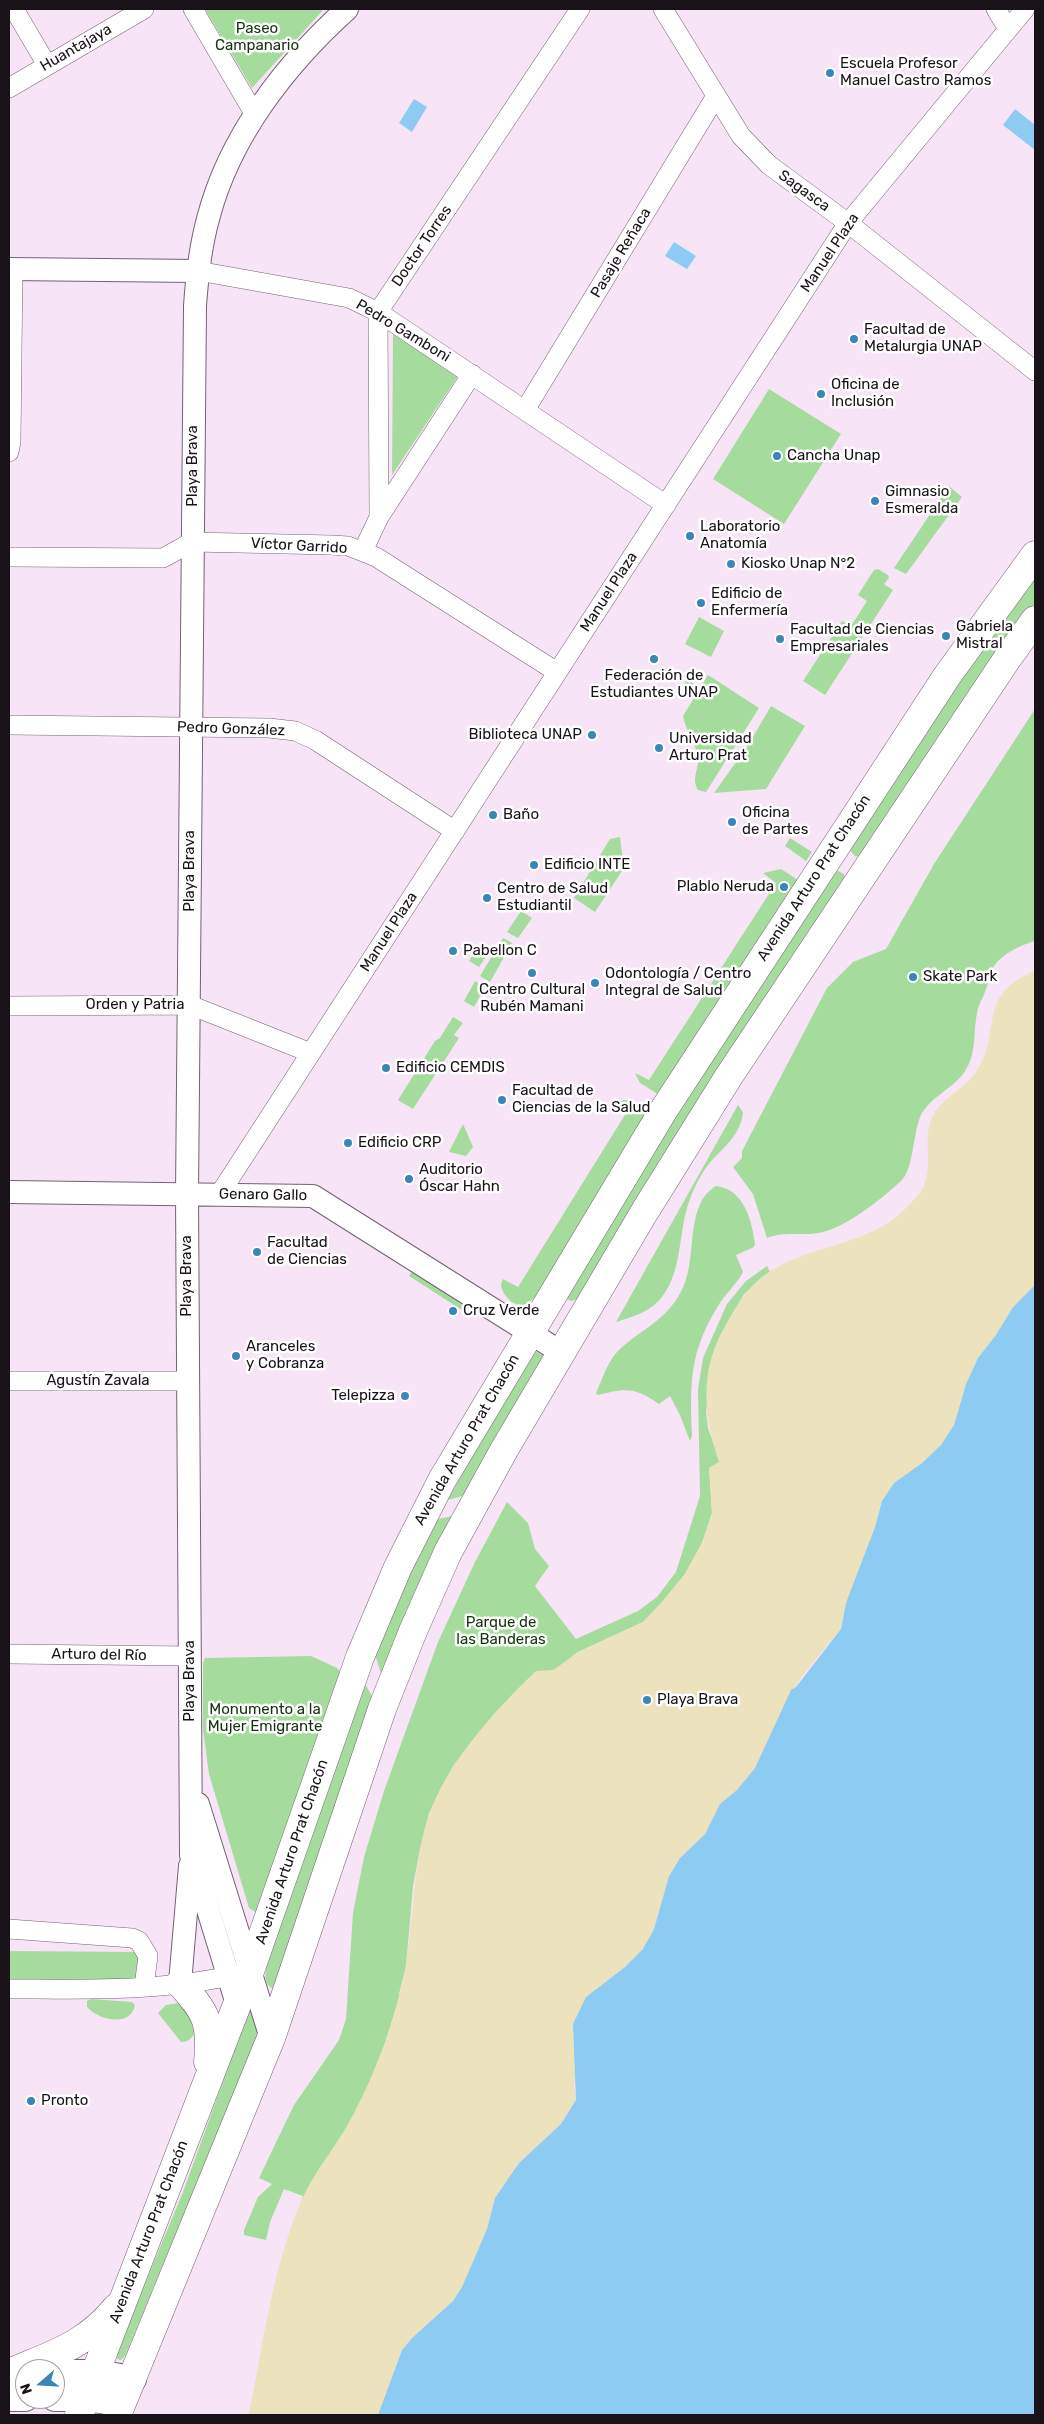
<!DOCTYPE html>
<html>
<head>
<meta charset="utf-8">
<style>
	body { margin:0 }
	#map { position:relative; width:1044px; height:2424px; overflow:hidden; background:#f8e4f7; font-family:Rubik,sans-serif }
	canvas { display:block }
	.frame { position:absolute; inset:0; border:10px solid #191219; pointer-events:none }
	.north { position:absolute; left:15px; top:2359px; width:50px; height:50px; box-sizing:border-box; background:#fff; border:1px solid #a3a0a3; border-radius:50%; rotate:251deg; font-size:14px; font-weight:700; line-height:20px; text-align:center; color:#191219 }
	.north::after { content:''; display:block; margin:auto; width:18px; height:22px; background:#3b85b9; clip-path:polygon(50% 0,100% 100%,50% 72%,0 100%) }
</style>
</head>
<body>
<div id="map">
<canvas width="1044" height="2424"></canvas>
<div class="frame"></div>
<div class="north">N</div>
</div>
<script>
const ctx = document.querySelector('canvas').getContext('2d');
ctx.lineJoin = 'round';
function fill(path, color) { ctx.fillStyle = color; ctx.fill(path, 'evenodd'); }
function trace(path, color, width, dash) { ctx.strokeStyle = color; ctx.lineWidth = width; ctx.lineCap = dash ? 'butt' : 'round'; ctx.setLineDash(dash || []); ctx.stroke(path); }
function write(font, color, halo, rows, align = 'center') {
  ctx.font = font + ' Rubik,sans-serif'; ctx.lineWidth = 5; ctx.setLineDash([]); ctx.textBaseline = 'middle'; ctx.strokeStyle = halo; ctx.fillStyle = color; for (const [text, x, y, turn = 0] of rows) {
    ctx.save(); ctx.translate(x, y); ctx.rotate((+turn || 0) * Math.PI / 180); ctx.textAlign = isNaN(turn) ? turn : align; if (halo) ctx.strokeText(text, 0, 0); ctx.fillText(text, 0, 0); ctx.restore();
  }
}
const green = new Path2D(`
	M205,9H324L252,88Z
	M393,334L458,376L392,475Z
	M769,389L841,434L784,524L713,479Z
	M949,486L962,497L906,574L894,568Z
	M878,569L888,575L889,578L884,584L893,590L825,695L803,681L842,621L851,626L867,601L858,595L874,570Z
	M1035,572V603L960,707L861,857L855,856L847,847L904,759Z
	M699,617L724,631L711,657L685,644Z
	M693,668L700,672L688,692L682,688Z
	M708,675L759,708L706,792L698,790C691,778 699,770 698,758C696,743 686,732 683,716Z
	M771,706L805,726L766,789L714,793L747,747Z
	M1035,709V941C1021,945 1003,953 994,966C990,974 988,984 985,992C983,998 978,1005 977,1013C973,1033 977,1053 965,1071C953,1090 926,1098 919,1120C913,1137 913,1170 901,1181C881,1199 845,1229 818,1233C800,1236 784,1231 767,1238L753,1194L733,1167L742,1158V1151L827,988L853,962L886,949L934,864Z
	M620,837L624,868L595,912L574,898L610,839Z
	M790,838L812,852L806,861L785,846Z
	M781,869L801,882L661,1096L640,1083L635,1073L649,1080L776,883L763,873Z
	M836,870L844,874L846,881L578,1299L571,1301L565,1298L563,1290Z
	M521,911L532,918L518,938L507,932Z
	M503,938L512,943L490,982L480,976Z
	M481,942L491,949L479,967L469,961Z
	M475,981L485,987L474,1007L464,1001Z
	M453,1017L463,1023L454,1035L459,1038L413,1109L398,1100L435,1041L440,1038Z
	M626,1100L643,1110L646,1121L536,1296C532,1300 528,1304 522,1305C512,1306 501,1293 501,1284L503,1279L518,1287L628,1110L618,1101Z
	M738,1105L743,1112C741,1136 722,1148 708,1165C701,1174 694,1188 690,1199C678,1230 683,1270 662,1297C650,1312 633,1317 616,1322Z
	M463,1124L473,1147L466,1156L449,1152Z
	M716,1186C744,1189 752,1221 755,1244L754,1247L736,1255L743,1272C737,1284 725,1294 718,1306C689,1353 690,1384 692,1436L690,1441L680,1415L670,1396L659,1404C635,1387 626,1388 598,1395L596,1393C602,1380 607,1363 617,1352C641,1328 669,1321 684,1285C697,1256 685,1204 716,1186Z
	M415,1266L472,1302L465,1312L409,1276Z
	M767,1266L770,1272L744,1294L719,1338L706,1411L708,1428L720,1462L709,1468L712,1513L702,1543L685,1574L663,1601L643,1622L578,1652L554,1670L536,1672L494,1714L453,1766L429,1813L420,1849L413,1886L406,1966L399,1994L412,2005L249,2415L277,2279L303,2196L284,2189L270,2222L266,2240L244,2235V2230L258,2197L272,2184L259,2178L294,2105L339,2040L346,2019L353,1913L364,1857L384,1791L438,1642L475,1562L507,1502L528,1523L535,1549L549,1566L535,1586L576,1639L638,1611L657,1597L676,1572L700,1496L698,1389L703,1358L727,1304L746,1281Z
	M530,1348L545,1357L466,1495L448,1500Z
	M457,1515L382,1677L375,1654L434,1520Z
	M311,1656L337,1668L342,1674L257,1913L249,1908L209,1774L203,1730V1663L205,1658Z
	M365,1684L373,1698L276,1989C264,1987 265,1977 266,1967Z
	M9,1951L136,1952L138,1954L140,1981L9,1980Z
	M91,1999L132,2002L135,2005C131,2028 98,2020 87,2007V2001Z
	M179,2003L185,2005L198,2026C194,2034 192,2042 181,2042L158,2013L166,2005Z
	M250,2007L260,2028L256,2039L125,2356L121,2360L117,2359L119,2346L183,2192Z`);
const sand = new Path2D(`
	M1035,971V1285L1013,1307L996,1335L978,1358L966,1384L954,1425L941,1445L922,1463L894,1483L882,1501L875,1527L843,1616L841,1629L802,1676L782,1710L755,1768L737,1790L720,1804L705,1834L680,1858L669,1876L654,1929L643,1949L625,1967L586,1997L574,2086L576,2100L561,2124L519,2163L495,2198L487,2229L462,2287L453,2301L412,2338L402,2350L378,2415H249C263,2343 273,2265 303,2197C315,2171 334,2149 348,2124C362,2099 375,2070 385,2042C393,2017 402,1990 406,1964C414,1913 413,1863 429,1815C446,1764 497,1708 536,1671L554,1670L578,1652L643,1622L663,1601L685,1574L702,1543L712,1513L709,1468L719,1462C704,1418 699,1373 723,1330C735,1308 747,1286 769,1272C804,1249 854,1245 888,1223C897,1217 904,1210 911,1203C915,1198 920,1194 923,1188C934,1165 922,1139 932,1118C940,1099 964,1089 976,1072C1004,1031 974,996 1035,971Z`);
const water = new Path2D(`
	M414,99L427,107L412,132L399,123Z
	M1015,109L1035,125V150L1003,125Z
	M674,242L696,256L687,269L665,256Z
	M1035,1285V2415H378L402,2350L412,2338L453,2301L462,2287L487,2229L495,2198L519,2163L561,2124L576,2100L573,2024L586,1997L625,1967L643,1949L654,1929L669,1876L680,1858L705,1834L720,1804L737,1790L755,1768L791,1690L796,1687L841,1629L846,1603L875,1527L882,1501L894,1483L922,1463L941,1445L954,1425L966,1384L978,1358L996,1335L1013,1307Z`);
const minor = new Path2D(`
	M14,9L47,65
	M193,9L255,115
	M663,9L741,136L769,165L848,223L1035,371
	M996,9L1008,29
	M9,88L144,9
	M198,271L349,298L378,312L666,505
	M525,410L716,96
	M9,452L11,442L13,269
	M379,517L378,312L580,9
	M363,551L379,517L472,374
	M9,557L163,558L192,542L332,545L348,546L376,557L557,672
	M9,725L269,728L295,731L315,740L455,831
	M9,1006L190,1005L311,1053
	M219,1195L848,223L1025,9
	M9,1381H188
	M9,1654L190,1656
	M9,1929L132,1938L139,1941L148,1956L144,1987
	M9,1989C85,1989 167,1992 242,1973`);
const tertiary = new Path2D(`
	M9,269L198,271
	M9,1192L313,1196L562,1353
	M198,1804L271,2038
	M180,1983L190,1866
	M237,2004L191,1855L187,1194L195,306C197,277 200,248 208,219C229,137 285,65 347,9`);
const secondary = new Path2D(`
	M55,2373H96L133,2379
	M9,2398H25
	M55,2398H86L122,2403`);
const primary = new Path2D(`
	M180,1983C206,2013 212,2021 208,2062
	M9,2373C53,2354 85,2346 116,2308
	M79,2415L250,1971L360,1657L398,1567L442,1480L663,1111L947,676L1035,555
	M117,2415L271,2038L382,1709L413,1631L448,1552L504,1450L645,1211L729,1076L1007,659L1035,620`);
const markers = [
	[830,73,5,"#3b85b9"],
	[854,339,5,"#3b85b9"],
	[821,394,5,"#3b85b9"],
	[777,456,5,"#3b85b9"],
	[875,501,5,"#3b85b9"],
	[690,536,5,"#3b85b9"],
	[731,564,5,"#3b85b9"],
	[701,603,5,"#3b85b9"],
	[946,636,5,"#3b85b9"],
	[780,639,5,"#3b85b9"],
	[654,659,5,"#3b85b9"],
	[592,735,5,"#3b85b9"],
	[659,748,5,"#3b85b9"],
	[493,815,5,"#3b85b9"],
	[732,822,5,"#3b85b9"],
	[534,865,5,"#3b85b9"],
	[784,887,5,"#3b85b9"],
	[487,898,5,"#3b85b9"],
	[453,951,5,"#3b85b9"],
	[532,973,5,"#3b85b9"],
	[913,977,5,"#3b85b9"],
	[595,983,5,"#3b85b9"],
	[386,1068,5,"#3b85b9"],
	[502,1100,5,"#3b85b9"],
	[348,1143,5,"#3b85b9"],
	[409,1179,5,"#3b85b9"],
	[257,1252,5,"#3b85b9"],
	[453,1311,5,"#3b85b9"],
	[236,1356,5,"#3b85b9"],
	[405,1396,5,"#3b85b9"],
	[647,1700,5,"#3b85b9"],
	[31,2101,5,"#3b85b9"]
];
const parkNames = [
	["Paseo",257,29],
	["Campanario",257,46],
	["Parque de",501,1623],
	["las Banderas",501,1640],
	["Monumento a la",265,1710],
	["Mujer Emigrante",265,1727]
];
const streetNames = [
	["Huantajaya",76,48,-30],
	["Sagasca",804,191,36],
	["Doctor Torres",422,246,-56],
	["Pasaje Reñaca",621,253,-59],
	["Manuel Plaza",830,253,-56],
	["Pedro Gamboni",403,331,31],
	["Playa Brava",193,466,-90],
	["Víctor Garrido",299,546,3],
	["Manuel Plaza",609,592,-57],
	["Pedro González",231,729,2],
	["Playa Brava",190,871,-90],
	["Avenida Arturo Prat Chacón",814,878,-57],
	["Manuel Plaza",389,932,-57],
	["Orden y Patria",135,1005],
	["Genaro Gallo",263,1195,1],
	["Playa Brava",187,1276,-90],
	["Agustín Zavala",98,1381],
	["Avenida Arturo Prat Chacón",467,1440,-60],
	["Arturo del Río",99,1655,1],
	["Playa Brava",190,1681,-90],
	["Avenida Arturo Prat Chacón",292,1852,-71],
	["Avenida Arturo Prat Chacón",149,2232,-69]
];
const poiNames = [
	["Escuela Profesor",840,64],
	["Manuel Castro Ramos",840,81],
	["Facultad de",864,330],
	["Metalurgia UNAP",864,347],
	["Oficina de",831,385],
	["Inclusión",831,402],
	["Cancha Unap",787,456],
	["Gimnasio",885,492],
	["Esmeralda",885,509],
	["Laboratorio",700,527],
	["Anatomía",700,544],
	["Kiosko Unap N°2",741,564],
	["Edificio de",711,594],
	["Enfermería",711,611],
	["Gabriela",956,627],
	["Mistral",956,644],
	["Facultad de Ciencias",790,630],
	["Empresariales",790,647],
	["Federación de",654,676,"center"],
	["Estudiantes UNAP",654,693,"center"],
	["Biblioteca UNAP",582,735,"right"],
	["Universidad",669,739],
	["Arturo Prat",669,756],
	["Oficina",742,813],
	["de Partes",742,830],
	["Baño",503,815],
	["Edificio INTE",544,865],
	["Plablo Neruda",774,887,"right"],
	["Centro de Salud",497,889],
	["Estudiantil",497,906],
	["Pabellon C",463,951],
	["Odontología / Centro",605,974],
	["Integral de Salud",605,991],
	["Skate Park",923,977],
	["Centro Cultural",532,990,"center"],
	["Rubén Mamani",532,1007,"center"],
	["Edificio CEMDIS",396,1068],
	["Facultad de",512,1091],
	["Ciencias de la Salud",512,1108],
	["Edificio CRP",358,1143],
	["Auditorio",419,1170],
	["Óscar Hahn",419,1187],
	["Facultad",267,1243],
	["de Ciencias",267,1260],
	["Cruz Verde",463,1311],
	["Aranceles",246,1347],
	["y Cobranza",246,1364],
	["Telepizza",395,1396,"right"],
	["Playa Brava",657,1700],
	["Pronto",41,2101]
];
fill(green, '#a5db9c');
fill(sand, '#ece2bd');
fill(water, '#8ecbf3');
trace(minor, '#736273', 20);
trace(tertiary, '#736273', 24);
trace(secondary, '#736273', 28);
trace(primary, '#736273', 29);
trace(minor, '#fff', 19);
trace(tertiary, '#fff', 22);
trace(secondary, '#fff', 26);
trace(primary, '#fff', 28);
for (const [x, y, r, color] of markers) { const dot = new Path2D(); dot.arc(x, y, r, 0, 2 * Math.PI); ctx.fillStyle = color; ctx.fill(dot); trace(dot, '#fff', 2); }
write('15px', '#10350a', '#fff', parkNames);
write('15px', '#191219', '#fff', streetNames);
write('15px', '#191219', '#fff', poiNames, 'left');
</script>
</body>
</html>
